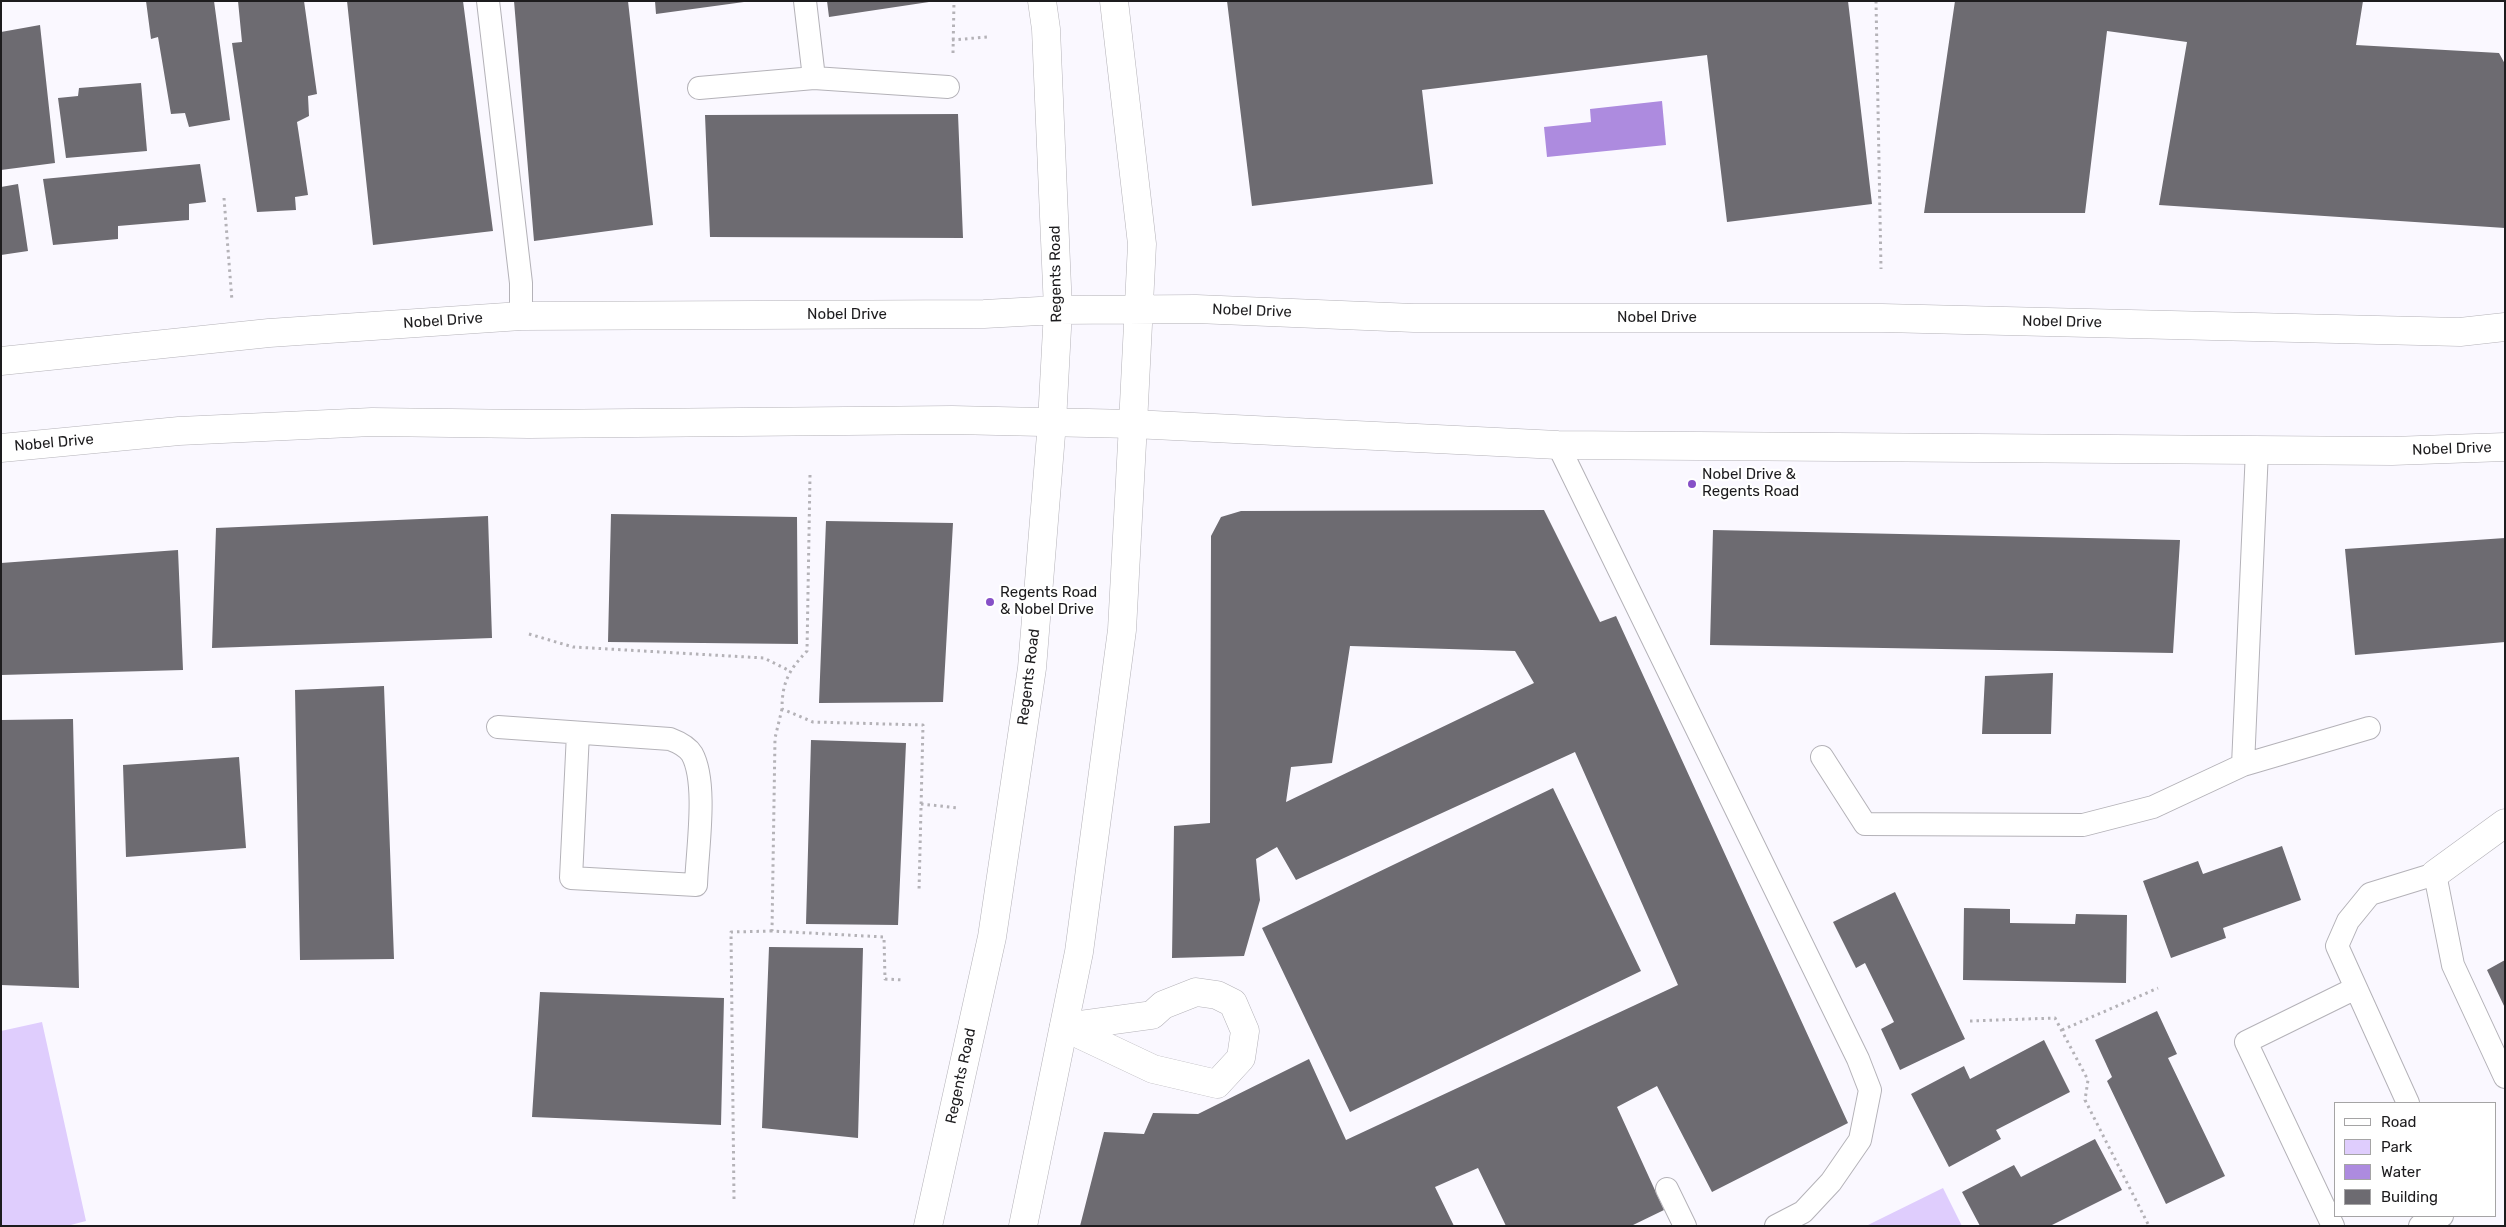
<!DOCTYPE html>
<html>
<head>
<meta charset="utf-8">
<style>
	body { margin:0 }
	#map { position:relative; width:2506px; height:1227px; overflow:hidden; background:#faf8ff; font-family:Rubik,sans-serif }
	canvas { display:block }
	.frame { position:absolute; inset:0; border:2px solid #1d1c1e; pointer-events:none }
	.legend { position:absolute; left:2334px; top:1102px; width:162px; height:115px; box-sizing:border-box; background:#fff; border:1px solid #a5a4a5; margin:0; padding:6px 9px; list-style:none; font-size:15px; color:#1d1c1e }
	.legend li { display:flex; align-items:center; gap:10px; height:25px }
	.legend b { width:25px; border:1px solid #a5a4a5 }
</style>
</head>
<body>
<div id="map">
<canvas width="2506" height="1227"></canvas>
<div class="frame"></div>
<ul class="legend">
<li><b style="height:6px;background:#fff"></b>Road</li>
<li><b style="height:14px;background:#dfcdfd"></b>Park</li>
<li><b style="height:14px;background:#ad8bdf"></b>Water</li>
<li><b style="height:14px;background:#6d6b71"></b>Building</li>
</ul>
</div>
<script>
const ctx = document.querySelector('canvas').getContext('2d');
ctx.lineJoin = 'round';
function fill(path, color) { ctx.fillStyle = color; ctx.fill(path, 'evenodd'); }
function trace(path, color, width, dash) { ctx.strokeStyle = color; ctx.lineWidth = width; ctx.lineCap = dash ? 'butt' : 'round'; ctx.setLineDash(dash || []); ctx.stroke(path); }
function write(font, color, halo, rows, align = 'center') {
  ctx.font = font + ' Rubik,sans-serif'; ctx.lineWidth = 4.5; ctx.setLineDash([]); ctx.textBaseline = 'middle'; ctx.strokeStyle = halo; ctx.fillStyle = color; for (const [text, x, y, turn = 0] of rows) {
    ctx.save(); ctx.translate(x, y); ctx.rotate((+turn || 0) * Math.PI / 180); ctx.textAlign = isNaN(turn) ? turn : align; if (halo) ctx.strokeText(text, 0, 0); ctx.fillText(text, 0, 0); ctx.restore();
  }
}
const green = new Path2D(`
	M42,1022L86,1221L67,1226H1V1031Z
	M1943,1188L1962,1226H1866L1874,1222Z`);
const water = new Path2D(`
	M1662,101L1666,145L1547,157L1544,127L1591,122L1590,109Z`);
const building = new Path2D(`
	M146,1H214L230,120L189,127L185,113L171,114L158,37L151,39Z
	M238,1H304L317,94L308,96L309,116L297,122L308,195L295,197L296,210L257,212L232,43L242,42Z
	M347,1H463L493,231L373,245Z
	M514,1H628L653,225L534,241Z
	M655,1H744V2L656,14Z
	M827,1H929V2L829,17Z
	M1227,1H1848L1872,204L1727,222L1707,55L1422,90L1433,184L1252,206Z
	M1955,1H2363L2356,45L2499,53L2505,64V228L2159,205L2187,42L2107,31L2085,213H1924Z
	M40,25L55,163L1,170V32Z
	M141,83L147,151L66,158L58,98L78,96L79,88Z
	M958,114L963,238L710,237L705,115Z
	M200,164L206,202L189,204V220L118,226V239L53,245L43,179Z
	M18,184L28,251L1,255V187Z
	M1544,510L1600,622L1616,616L1848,1123L1712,1192L1657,1086L1617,1107L1664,1210L1631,1226H1506L1478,1168L1435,1187L1454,1226H1080L1104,1132L1144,1134L1153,1113L1198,1114L1309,1059L1346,1140L1678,985L1575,752L1296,880L1277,847L1256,859L1260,900L1244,956L1172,958L1174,826L1210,823L1211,536L1221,517L1241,511ZM1350,646L1515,651L1534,683L1286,802L1291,767L1332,763Z
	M611,514L797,517L798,644L608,642Z
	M488,516L492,638L212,648L216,528Z
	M826,521L953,523L943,702L819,703Z
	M1713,530L2180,540L2173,653L1710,645Z
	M2505,538V642L2355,655L2345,549Z
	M178,550L183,670L1,675V563Z
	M2053,673L2051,734H1982L1985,676Z
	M384,686L394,959L300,960L295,690Z
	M73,719L79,988L1,985V720Z
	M811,740L906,743L898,925L806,924Z
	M239,757L246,848L126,857L123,765Z
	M1553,788L1641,971L1350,1112L1262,928Z
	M2282,846L2301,900L2223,928L2226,938L2171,958L2143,881L2198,861L2203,874Z
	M1895,892L1965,1039L1900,1070L1881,1029L1894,1022L1865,963L1856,968L1833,922Z
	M1964,908L2010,909V923L2075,924L2076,914L2127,915L2126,983L1963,980Z
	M769,947L863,948L858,1138L762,1128Z
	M2505,960V1008L2487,970Z
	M540,992L724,998L721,1125L532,1117Z
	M2157,1011L2177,1054L2168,1058L2225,1176L2166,1204L2107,1081L2112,1077L2095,1040Z
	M2044,1040L2070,1092L1996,1130L2001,1139L1949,1167L1911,1094L1964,1066L1970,1079Z
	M2095,1139L2122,1190L2050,1226H1980L1962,1192L2014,1165L2021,1177Z`);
const path = new Path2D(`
	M1876,1L1881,269
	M952,40L987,37
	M953,53L954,1
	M224,198L232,301
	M810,475L807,651C789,670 782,682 782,709L813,722L923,725L919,891
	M529,634L573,647L764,658L790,671
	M782,709L775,738L772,931L884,937L885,979L904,980
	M921,804L959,808
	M1970,1021L2055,1018L2088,1080L2085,1100L2149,1226
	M2062,1030L2158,988
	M734,1199L731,932L772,931`);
const service = new Path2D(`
	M488,1L521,283V316
	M814,78L948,87
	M699,88L814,78L805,1
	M1558,445L1858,1059L1870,1090L1860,1140L1831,1182L1803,1212L1776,1226
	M498,727L670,739C678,742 687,746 692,754C708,783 697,851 696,885L571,878L578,733
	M1822,757L1865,824L2083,825L2153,807L2243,765L2257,450
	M2243,765L2369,728
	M2408,1103L2337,946L2348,921L2370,894L2435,874L2453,965L2505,1077
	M1667,1189L1685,1226
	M2333,1226L2246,1042L2356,988
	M2420,1226L2442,1216`);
const minor = new Path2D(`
	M2435,874L2505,823
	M1196,992L1217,995L1233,1003L1245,1031L1241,1058L1217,1084L1153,1069L1064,1027L1152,1015L1163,1005Z`);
const tertiary = new Path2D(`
	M928,1226L992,937L1032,668L1052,422
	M1023,1226L1079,952L1122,630L1133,424`);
const secondary = new Path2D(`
	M1042,1L1046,29L1058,310L1052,422
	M1114,1L1142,244L1133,424
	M1,361L269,333L521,316L984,314L1058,310L1196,309L1414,318H1882L2460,332L2505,327
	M1,448L179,431L372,422L529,424L952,420L1133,424L1558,445L2392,451L2505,447`);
const markers = [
	[1692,484,5,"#8650c7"],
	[990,602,5,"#8650c7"]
];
const streetNames = [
	["Regents Road",1056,274,-91],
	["Nobel Drive",1252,311,2],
	["Nobel Drive",847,315],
	["Nobel Drive",1657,318],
	["Nobel Drive",443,321,-4],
	["Nobel Drive",2062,322,1],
	["Nobel Drive",54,443,-5],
	["Nobel Drive",2452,449,-2],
	["Regents Road",1029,677,-83],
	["Regents Road",961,1076,-78]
];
const poiNames = [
	["Nobel Drive &",1702,475],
	["Regents Road",1702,492],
	["Regents Road",1000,593],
	["& Nobel Drive",1000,610]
];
fill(green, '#dfcdfd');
fill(water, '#ad8bdf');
fill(building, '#6d6b71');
trace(service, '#b4b2b8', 24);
trace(minor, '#b4b2b8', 29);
trace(tertiary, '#b4b2b8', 29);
trace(secondary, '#b4b2b8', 29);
trace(path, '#b4b2b7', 3, [2.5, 4]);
trace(service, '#fff', 22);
trace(minor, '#fff', 28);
trace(tertiary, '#fff', 28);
trace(secondary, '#fff', 28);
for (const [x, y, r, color] of markers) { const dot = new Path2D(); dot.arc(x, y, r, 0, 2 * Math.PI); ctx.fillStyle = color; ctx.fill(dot); trace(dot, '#fff', 2); }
write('15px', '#1d1c1e', '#fff', streetNames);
write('15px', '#1d1c1e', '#fff', poiNames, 'left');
</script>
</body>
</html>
